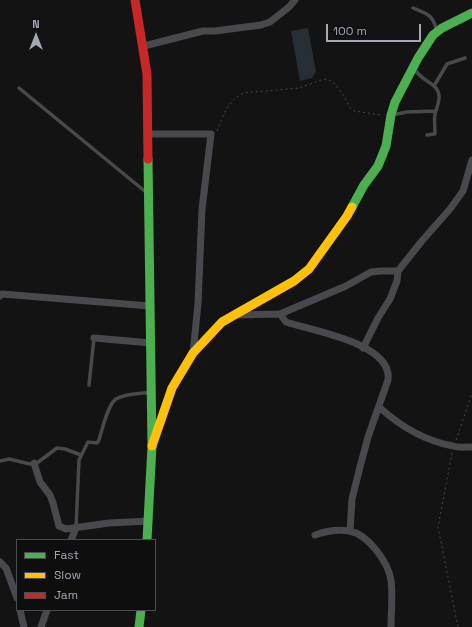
<!DOCTYPE html>
<html>
<head>
<meta charset="utf-8">
<style>
	body { margin:0 }
	#map { position:relative; width:472px; height:627px; overflow:hidden; background:#131314; font-family:"Space Grotesk",sans-serif }
	canvas { display:block }
	.legend { position:absolute; left:16px; top:539px; width:140px; height:72px; box-sizing:border-box; background:#0e0e0f; border:1px solid #4a4c52; margin:0; padding:5px 7px; list-style:none; font-size:12px; color:#a3a8b6 }
	.legend li { display:flex; align-items:center; gap:8px; height:20px }
	.legend b { width:20px; border:1px solid #4a4c52 }
	.north { position:absolute; left:16px; top:16px; width:40px; height:40px; -webkit-text-stroke:3px #0e0e0f; paint-order:stroke; rotate:0deg; font-size:11px; font-weight:700; line-height:16px; text-align:center; color:#a3a8b6 }
	.north::after { content:''; display:block; margin:auto; width:14px; height:18px; background:#a3a8b6; clip-path:polygon(50% 0,100% 100%,50% 72%,0 100%) }
	.scale { position:absolute; left:326px; top:24px; width:95px; height:18px; box-sizing:border-box; border:2px solid #a3a8b6; border-top:0; padding-left:5px; font-size:12px; line-height:14px; white-space:nowrap; color:#a3a8b6; -webkit-text-stroke:3px #0e0e0f; paint-order:stroke }
</style>
</head>
<body>
<div id="map">
<canvas width="472" height="627"></canvas>
<ul class="legend">
<li><b style="height:5px;background:#4caf50"></b>Fast</li>
<li><b style="height:5px;background:#ffc107"></b>Slow</li>
<li><b style="height:5px;background:#c62828"></b>Jam</li>
</ul>
<div class="north">N</div>
<div class="scale">100 m</div>
</div>
<script>
const ctx = document.querySelector('canvas').getContext('2d');
ctx.lineJoin = 'round';
function fill(path, color) { ctx.fillStyle = color; ctx.fill(path, 'evenodd'); }
function trace(path, color, width, dash) { ctx.strokeStyle = color; ctx.lineWidth = width; ctx.lineCap = dash ? 'butt' : 'round'; ctx.setLineDash(dash || []); ctx.stroke(path); }
const water = new Path2D(`
	M308,28L316,72L312,78L300,81L291,31Z`);
const path = new Path2D(`
	M217,131C224,114 226,103 243,93L299,88L321,80L327,79L334,83L344,96L350,108L354,111L382,115
	M456,440L472,393
	M452,453L438,527L458,627`);
const lane = new Path2D(`
	M413,8C428,14 433,15 437,31
	M414,68C421,80 427,79 435,87C443,95 437,106 435,114C434,120 435,128 435,134L427,135
	M434,86L447,64L465,58
	M19,88L147,193
	M392,115L407,112L436,111
	M89,385L94,338
	M0,461L9,459L30,464L37,463L57,448L65,449L81,455
	M76,528L79,460L88,442L97,443L99,440C102,430 108,404 116,399C126,393 140,394 151,392`);
const street = new Path2D(`
	M144,46L203,31H215L261,25L270,22L289,7L295,0
	M148,134H211L202,209L198,304L193,353
	M0,296L2,294L150,306
	M280,314L286,322C312,331 393,343 388,380L368,437L360,467L352,499L350,531
	M234,315L280,314L346,286L371,272L381,271H398
	M94,338L151,343
	M363,348L378,318L390,299L397,281L398,271L421,242L450,209L463,191L472,160
	M379,407C400,426 425,441 453,446C459,448 466,447 472,447
	M34,463L40,482L50,495L53,503L59,526L66,529L109,523L149,521
	M315,535C326,531 337,529 349,531C368,534 388,562 391,580C393,595 391,612 391,627
	M71,540L76,528
	M0,562L6,568L17,598
	M20,610L24,627
	M41,627L47,610`);
const fast = new Path2D(`
	M352,207L364,185L378,166L386,146L391,115L395,102L418,58L433,35L442,28L472,13
	M147,540L152,446L148,159
	M139,627L141,610`);
const slow = new Path2D(`
	M152,446L172,388L193,353L222,322L294,281L309,269L347,216L352,207`);
const jam = new Path2D(`
	M135,0L147,74L148,159`);
fill(water, '#262e36');
trace(path, '#494a4e', 1, [2, 3]);
trace(lane, '#47494d', 3.5);
trace(street, '#47494d', 7);
trace(fast, '#4caf50', 9);
trace(slow, '#ffc107', 9);
trace(jam, '#c62828', 9);
</script>
</body>
</html>
